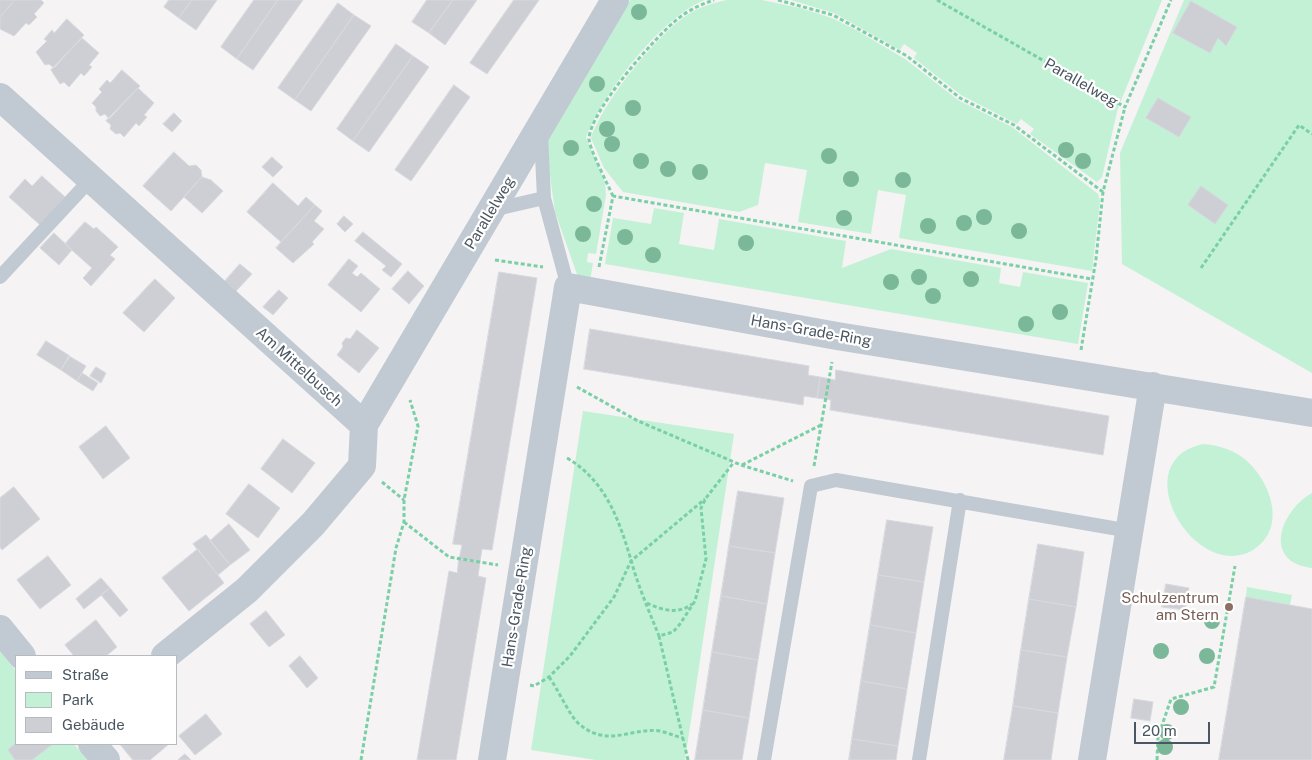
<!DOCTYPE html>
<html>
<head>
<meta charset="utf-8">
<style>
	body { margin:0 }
	#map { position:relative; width:1312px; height:760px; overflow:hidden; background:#f5f3f3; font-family:"Public Sans",sans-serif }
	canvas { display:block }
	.legend { position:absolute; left:15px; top:655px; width:162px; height:90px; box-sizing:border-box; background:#fff; border:1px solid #b7bbc0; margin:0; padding:6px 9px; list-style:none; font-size:15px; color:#4a5661 }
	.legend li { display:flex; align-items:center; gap:10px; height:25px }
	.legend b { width:25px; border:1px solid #b7bbc0 }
	.scale { position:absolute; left:1134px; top:722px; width:76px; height:22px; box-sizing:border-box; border:2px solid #4a5661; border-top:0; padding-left:6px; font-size:15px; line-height:18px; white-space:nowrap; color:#4a5661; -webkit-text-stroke:4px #fff; paint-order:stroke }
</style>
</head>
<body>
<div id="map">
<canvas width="1312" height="760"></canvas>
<ul class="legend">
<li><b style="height:6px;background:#c1cad2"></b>Straße</li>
<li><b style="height:14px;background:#c3f1d5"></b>Park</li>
<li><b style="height:14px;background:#cdcfd5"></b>Gebäude</li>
</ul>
<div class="scale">20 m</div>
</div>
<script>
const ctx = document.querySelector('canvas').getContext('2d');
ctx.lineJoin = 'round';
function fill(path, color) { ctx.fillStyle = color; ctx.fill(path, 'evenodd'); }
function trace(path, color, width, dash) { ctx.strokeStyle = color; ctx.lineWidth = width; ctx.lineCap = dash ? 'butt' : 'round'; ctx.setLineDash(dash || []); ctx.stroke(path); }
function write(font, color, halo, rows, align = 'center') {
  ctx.font = font + ' "Public Sans",sans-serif'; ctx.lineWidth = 4.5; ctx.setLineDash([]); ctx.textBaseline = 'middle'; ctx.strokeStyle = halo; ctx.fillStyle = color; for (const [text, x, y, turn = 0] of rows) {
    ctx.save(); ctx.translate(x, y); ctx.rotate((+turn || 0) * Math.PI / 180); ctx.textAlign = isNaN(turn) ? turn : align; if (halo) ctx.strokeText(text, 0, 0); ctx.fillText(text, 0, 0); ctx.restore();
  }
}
const green = new Path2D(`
	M630,0H705C662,16 601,95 586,138L605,182L606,195L596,254L588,253L587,262L593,263L590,281L579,280L555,212L545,139Z
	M727,0H762L800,8L832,18L856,30L905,59L958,100L1012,127L1098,194L1100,201L1092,271L899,238L906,195L878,190L871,234L798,222L807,170L765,163L758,205L739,212L623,192L604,168L591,138C603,102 656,36 687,15C699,7 713,3 727,0Z
	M791,0H1162L1118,108L1102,177L1097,182L1030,134L1034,129L1021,119L1017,124L961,95L914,58L917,53L904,44L900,50L834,13Z
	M1184,0H1312V373L1122,264L1120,153Z
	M654,208L684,213L679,244L714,250L719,219L846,241L842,268L891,249L1001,268L999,283L1020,287L1023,272L1088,283L1078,344L605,264L613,218L651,224Z
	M583,411L734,434L685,760H596L531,750Z
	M1203,444C1217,445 1231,449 1242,457C1270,478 1289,528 1253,550C1195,584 1123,461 1203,444Z
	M1312,493V568C1262,562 1280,511 1312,493Z
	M1247,587L1292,595L1290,605L1246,597Z
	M0,651L16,671V744H74L87,760H0Z`);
const building = new Path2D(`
	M0,0H15L0,17Z
	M15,0H41L44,3L34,14L37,17L29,25L26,23L14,36L0,29V17Z
	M169,0H192L179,18L164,7Z
	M192,0H217L196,30L179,18Z
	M254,0H278L237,59L221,47Z
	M278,0H303L253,70L237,59Z
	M427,0H453L429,33L412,22Z
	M453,0H477L445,45L429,33Z
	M514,0H539L487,74L470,63Z
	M1191,1L1237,27L1226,46L1218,38L1210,53L1173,33Z
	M338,3L354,15L295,100L278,88Z
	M354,15L371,26L311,111L295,100Z
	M67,19L84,35L54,68L49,64L45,65L36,52L47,41L44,39L52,30L54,33Z
	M82,38L99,53L89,65L92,67L84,76L81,73L69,87L64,82L60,84L51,70Z
	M396,44L413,56L353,141L337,129Z
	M413,56L429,67L369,152L353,141Z
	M122,70L140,86L109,119L105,114L100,116L96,111V107L92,103L102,92L99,89L107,80L110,83Z
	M454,85L470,97L411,181L395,170Z
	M138,88L154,103L144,115L147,117L139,126L136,123L124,137L120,133L116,134L110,129L111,125L106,121Z
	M1158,98L1191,117L1179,137L1146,118Z
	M174,113L182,121L172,132L163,124Z
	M174,152L189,166L196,165L201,170L202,177L171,211L143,186Z
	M272,157L283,167L273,177L262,167Z
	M42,176L65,197L40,225L9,197L25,179L32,186Z
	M202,177L211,180L223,191L202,213L184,197Z
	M273,183L298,206L306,197L315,205L281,242L247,212Z
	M1201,186L1228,205L1215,224L1188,205Z
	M315,205L322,211L314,221L324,229L312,242L314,244L293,263L276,248Z
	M344,216L353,224L345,232L337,224Z
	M85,222L94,229L96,227L118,247L110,255L115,259L91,286L83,278L92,268L65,244Z
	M363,232L402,264L391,277L382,270L386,266L355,241Z
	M54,233L72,250L59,265L40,248Z
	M349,259L358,266L352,273L357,277L361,273L380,289L361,312L328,285Z
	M240,264L252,274L236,291L225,281Z
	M408,271L424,286L409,304L392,289Z
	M499,272L537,278L492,550L482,549L480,562L459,559L462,545L453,544Z
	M155,279L175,298L144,332L123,313Z
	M279,290L288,298L273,315L263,307Z
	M590,329L809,366L808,375L820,377L817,398L804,396L803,405L584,369Z
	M357,330L379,348L359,373L337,355L343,347L342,343L346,338L350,339Z
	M46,341L70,356L61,370L37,355Z
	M69,356L86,366L77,381L61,370Z
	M96,367L106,373L101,383L90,376Z
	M836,370L1109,416L1103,455L830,410L831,400L817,398L820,377L835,380Z
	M82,373L98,383L93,391L77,381Z
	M106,426L130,458L103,479L79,447Z
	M283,439L315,463L292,493L261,469Z
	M249,484L280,508L258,538L226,514Z
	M14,487L40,519L2,550L0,547V498Z
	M738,491L784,498L775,553L729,546Z
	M887,520L933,527L924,582L878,575Z
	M229,524L250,550L230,565L210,541Z
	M206,535L230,565L218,575L193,544Z
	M1038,544L1084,552L1076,607L1029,599Z
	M729,546L775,553L767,604L721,596Z
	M198,549L224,583L189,611L162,578Z
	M48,556L71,585L40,609L17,580Z
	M459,559L480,562L478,576L486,578L456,760H417L449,571L457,573Z
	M878,575L924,582L916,633L870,625Z
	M101,578L110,588L84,609L76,599Z
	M1166,584L1189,588L1185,610L1162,607Z
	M110,588L128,610L120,617L101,595Z
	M721,596L767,604L758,660L712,652Z
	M1246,597L1312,609V760H1219Z
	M1029,599L1076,607L1067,657L1021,650Z
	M266,611L285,635L269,647L250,624Z
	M96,620L117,647L106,656H74L65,645Z
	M870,625L916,633L907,689L861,681Z
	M1021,650L1067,657L1058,713L1013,706Z
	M712,652L758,660L749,718L703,710Z
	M300,656L318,678L307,688L289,666Z
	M861,681L907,689L898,746L852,739Z
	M1134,699L1153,702L1150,721L1131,718Z
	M1013,706L1058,713L1051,760H1004Z
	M703,710L749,718L742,760H695Z
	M206,714L222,734L195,755L179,736Z
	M852,739L898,746L896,760H849Z
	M16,743V744H53L32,760H15L8,750Z
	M120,744H169L150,760H133Z
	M185,754L191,760H178Z`);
const path = new Path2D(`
	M778,0L833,15L882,42L907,56L960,98L1014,125L1103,192
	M937,0L1125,107L1171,0
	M613,196C608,185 589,148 589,139C590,111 652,41 674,22C685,12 699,5 714,0
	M495,260L543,267
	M599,267L613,196L1092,279
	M1201,268L1299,125L1312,134
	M1081,350L1096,259L1103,192L1125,107
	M577,387L638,421L741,465L793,481
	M567,458C606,481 619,520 631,560C638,586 649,611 659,636
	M742,465L821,425
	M814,466L832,362
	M382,482L404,500
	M404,522L449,557L498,565
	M647,603C661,610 678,615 692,604
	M549,677C558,689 568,713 578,723C607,749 631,727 660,731C668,733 675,736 683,738
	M530,685L534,686L549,677L570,656L614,597L631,561L705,499
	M361,760L396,548L404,522V500L418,426L410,400
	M688,760L659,636L673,632L680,624L695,601L706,559L701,508L706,498L734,462
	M1157,760L1158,737L1171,699L1214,687L1235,566`);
const lane = new Path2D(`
	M541,134L544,198L568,287
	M492,210L544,198
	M0,277L91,179
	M764,760L811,486L836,480L1130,531
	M919,760L960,500`);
const street = new Path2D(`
	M0,97L364,425L362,466L313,524L247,590L165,656
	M364,425L615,0
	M0,629L22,656
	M92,744L106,760
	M492,760L568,287L837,336L1312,413
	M1092,760L1153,386`);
const trees = [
	[639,12],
	[597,84],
	[633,108],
	[607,129],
	[612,144],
	[571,148],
	[1066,150],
	[829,156],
	[641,161],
	[1083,161],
	[668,169],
	[700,172],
	[851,179],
	[903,180],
	[594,204],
	[984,217],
	[844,218],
	[964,223],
	[928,226],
	[1019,231],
	[583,234],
	[625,237],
	[746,243],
	[653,255],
	[919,277],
	[971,279],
	[891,282],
	[933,296],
	[1060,312],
	[1026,324],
	[1212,621],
	[1161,651],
	[1207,656],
	[1181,707],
	[1167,732],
	[1165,747]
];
const markers = [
	[1229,607,5,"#8d6e63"]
];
const streetNames = [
	["Parallelweg",1081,83,30],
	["Parallelweg",490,213,-59],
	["Hans-Grade-Ring",811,331,10],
	["Am Mittelbusch",299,367,42],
	["Hans-Grade-Ring",517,607,-81]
];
const educationNames = [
	["Schulzentrum",1219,598],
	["am Stern",1219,615]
];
fill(green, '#c3f1d5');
fill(building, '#cdcfd5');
trace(building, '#d7d9de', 1);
trace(path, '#7ad0a6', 3, [4, 2.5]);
trace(lane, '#c1cad2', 14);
trace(street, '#c1cad2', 28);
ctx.fillStyle = '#7bb799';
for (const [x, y] of trees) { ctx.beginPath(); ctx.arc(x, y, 8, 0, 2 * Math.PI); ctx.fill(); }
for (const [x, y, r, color] of markers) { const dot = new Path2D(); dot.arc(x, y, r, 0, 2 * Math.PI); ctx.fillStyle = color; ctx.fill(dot); trace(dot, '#fff', 2); }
write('15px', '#4a5661', '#fff', streetNames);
write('15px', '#785e54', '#fff', educationNames, 'right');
</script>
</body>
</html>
